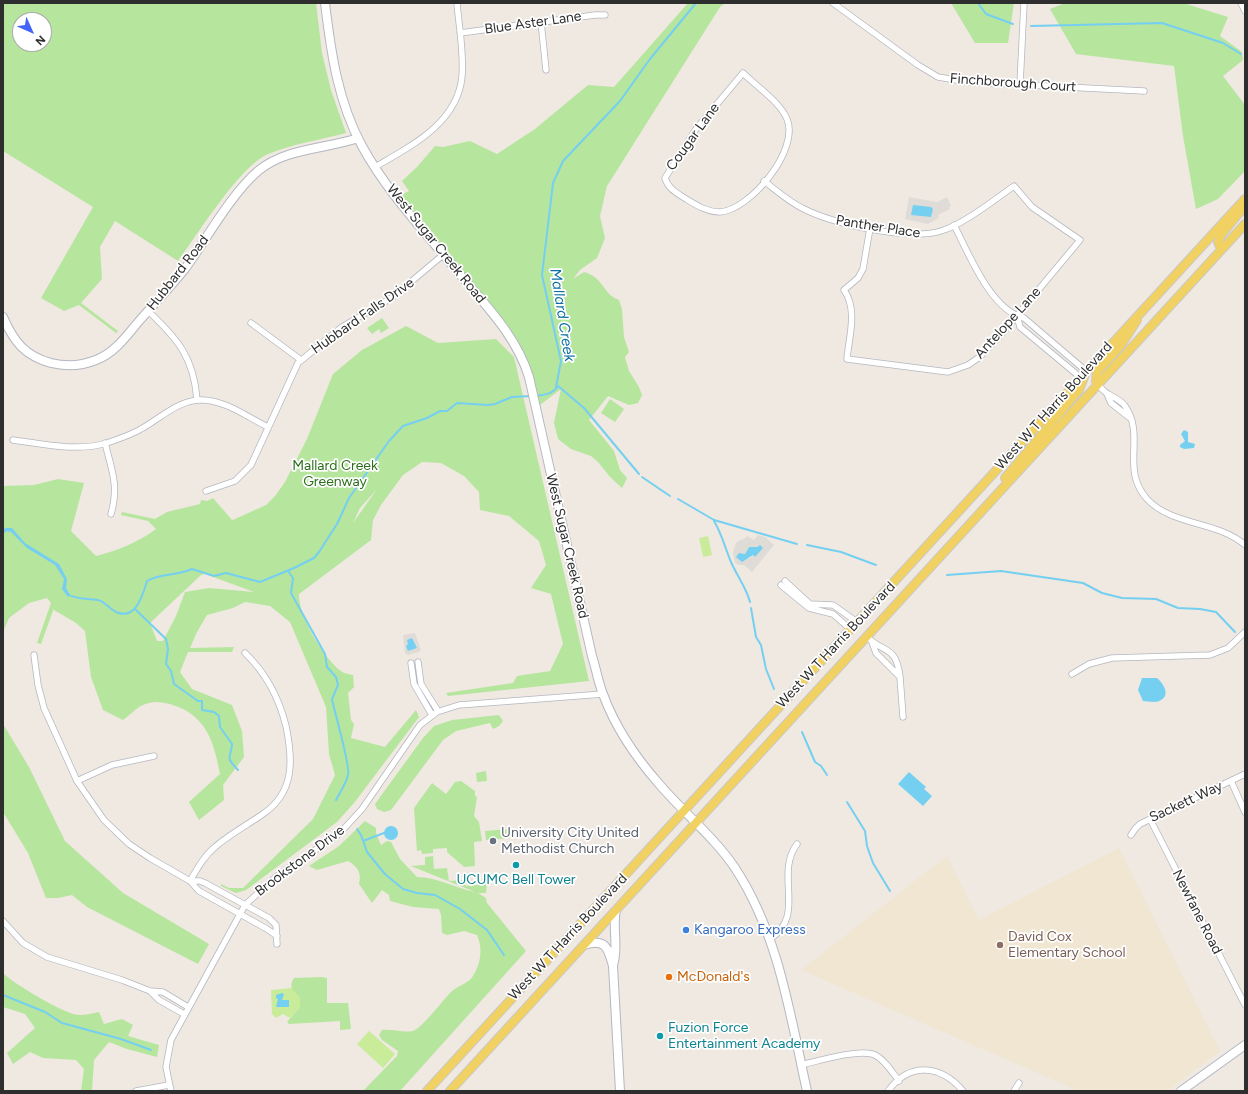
<!DOCTYPE html>
<html>
<head>
<meta charset="utf-8">
<style>
	body { margin:0 }
	#map { position:relative; width:1248px; height:1094px; overflow:hidden; background:#efe9e1; font-family:Figtree,sans-serif }
	canvas { display:block }
	.frame { position:absolute; inset:0; border:4px solid #2e2e2e; pointer-events:none }
	.north { position:absolute; left:12px; top:12px; width:40px; height:40px; box-sizing:border-box; background:#fff; border:1px solid #ababab; border-radius:50%; rotate:135deg; font-size:11px; font-weight:700; line-height:16px; text-align:center; color:#2e2e2e }
	.north::after { content:''; display:block; margin:auto; width:14px; height:18px; background:#4264fb; clip-path:polygon(50% 0,100% 100%,50% 72%,0 100%) }
</style>
</head>
<body>
<div id="map">
<canvas width="1248" height="1094"></canvas>
<div class="frame"></div>
<div class="north">N</div>
</div>
<script>
const ctx = document.querySelector('canvas').getContext('2d');
ctx.lineJoin = 'round';
function fill(path, color) { ctx.fillStyle = color; ctx.fill(path, 'evenodd'); }
function trace(path, color, width, dash) { ctx.strokeStyle = color; ctx.lineWidth = width; ctx.lineCap = dash ? 'butt' : 'round'; ctx.setLineDash(dash || []); ctx.stroke(path); }
function write(font, color, halo, rows, align = 'center') {
  ctx.font = font + ' Figtree,sans-serif'; ctx.lineWidth = 3.5; ctx.setLineDash([]); ctx.textBaseline = 'middle'; ctx.strokeStyle = halo; ctx.fillStyle = color; for (const [text, x, y, turn = 0] of rows) {
    ctx.save(); ctx.translate(x, y); ctx.rotate((+turn || 0) * Math.PI / 180); ctx.textAlign = isNaN(turn) ? turn : align; if (halo) ctx.strokeText(text, 0, 0); ctx.fillText(text, 0, 0); ctx.restore();
  }
}
const education = new Path2D(`
	M1119,848L1220,1051L1167,1091H1079L801,970L947,856L979,920Z`);
const green = new Path2D(`
	M3,3H316L322,53L331,90L346,133C320,140 291,144 266,155C238,169 198,234 178,261L115,221L100,247L102,279L81,303L118,331L116,333L79,305L64,311L41,298L93,207L3,151ZM20,20H44V44H20Z
	M688,3H725L720,7L607,186L600,216L605,238L597,258L580,270L573,279L584,272C605,278 602,294 619,300L622,309L624,337L629,352L625,357L629,371L639,387L642,395L638,403L629,405L608,396L589,420L614,451L620,470L627,478L622,488L610,477L598,462L591,456L571,449L558,439L554,423L561,389L536,408L518,349L397,197L409,191L402,181L417,167L435,146L443,147L470,141L497,154L535,129L588,85L614,87Z
	M951,3H1014L1008,43H975Z
	M1065,3H1183L1228,17L1220,36L1242,52L1243,60L1223,76L1245,105V171L1218,199L1196,209L1183,136L1174,66L1076,54L1050,9Z
	M382,318L389,328L381,333L379,329L372,334L367,328Z
	M406,326L438,343L496,339L514,357L589,681L448,696L446,693L513,683L517,676L550,671L563,644L551,594L531,588L546,565L539,541L509,516L480,510L479,492L464,476L441,463L422,462L403,475L381,505L373,520L371,540L299,594C298,615 324,659 341,671C344,674 350,674 353,675L354,687L348,693L351,720L354,724L351,738L385,747L416,710L419,717L354,803L337,822L246,890L236,893L221,886V884L229,888H243L313,819L335,775L329,754L326,707L290,622L270,606L245,602L233,608L207,615L197,632L190,648L234,647L232,652H188L180,672L192,689L232,705L242,731L244,757L223,785L224,800L199,820L189,802L220,774C214,743 207,716 173,705C163,702 153,700 143,705C136,708 129,716 123,720L103,710L91,677L85,631L76,623L54,610V608L41,644L37,643L51,603L47,598L29,603L9,618L3,632V486L34,485L58,479L84,483L71,531L96,556C119,550 137,543 156,529L148,521L121,515L122,512L155,519L167,512L200,504L201,500L207,501L213,498L232,520L235,519L266,505L275,496L285,482L307,439L333,374L362,350ZM377,489L353,523L360,508ZM205,574L254,592L209,588L185,592L176,616L163,641H157L150,623L201,575Z
	M610,399L624,409L615,422L601,413Z
	M499,715L503,721L499,726L493,729L490,723L456,731L443,740L391,810L384,812L377,809L375,804L423,738L434,726L452,720Z
	M3,724L29,767L65,841L123,893L209,944L198,964L87,907L72,895L58,898H46L28,853L3,812Z
	M486,771L487,781L477,782L476,773Z
	M461,781L475,791V796L477,797L474,816L479,822L482,841L474,842L475,866L464,867L447,852V848L433,849V853L422,854L421,850L417,851L414,808L432,783L446,794L455,782Z
	M365,821L376,828V833L381,845L387,841L391,842L400,859L417,877C437,877 455,888 475,892L411,866L425,865V857L433,856L434,869L447,868L449,881L465,880L466,886L487,884L486,893H478L486,898L487,903L526,951L400,1091H363L397,1056L398,1051L382,1040L379,1035L382,1030C392,1029 404,1033 413,1031C421,1029 444,999 451,992C458,985 468,984 473,976C481,964 483,948 477,935L464,931L447,935L442,933L441,915L439,909L413,907L390,901L389,895L382,890L372,903L359,884C362,873 357,866 348,861L317,870L309,866L339,846Z
	M509,829L510,838L486,840L485,831Z
	M3,973C14,984 67,1016 80,1015C86,1015 93,1013 99,1012L104,1024L122,1019L133,1025L128,1036L159,1045L157,1057L127,1049L109,1042L94,1060L92,1091H81L84,1069L76,1060L43,1058L30,1052L13,1064L7,1053L35,1028L25,1014L3,1007Z
	M322,977L327,978V1003H348L351,1029L340,1030V1021L289,1024L287,1022L300,1007C296,998 287,987 294,978Z`);
const pitch = new Path2D(`
	M708,536L712,555L703,557L699,538Z
	M291,988L300,997V1007L290,1018L283,1014L276,1018L272,1014L271,990Z
	M369,1031L395,1054L383,1068L357,1044Z`);
const plaza = new Path2D(`
	M909,197L937,202L947,197L951,206L949,207L950,209L938,215L939,218L928,224L905,219Z
	M758,535L765,537L774,545L752,572L744,565H739L735,563L733,552L736,543L740,540L744,539L747,536L754,540ZM754,547L757,548L754,557L753,555L750,558L745,559L739,553L745,554L747,550Z
	M415,633L421,650L419,652L408,655L405,653L403,635Z`);
const water = new Path2D(`
	M913,205L931,207L933,209L931,217L911,215Z
	M1184,430L1188,432V442L1195,444L1194,448L1184,449L1180,447V445L1185,441L1181,434Z
	M6,528H12L25,543L59,564L67,579L66,588L70,595L68,597L62,589L64,579L55,565L27,548L11,532L7,531L3,534V529Z
	M760,545L763,548L755,557L753,555L742,562L736,557L739,553L745,554L749,547H757Z
	M412,638L417,648L408,651L406,646L408,644L407,640Z
	M1142,678H1157C1163,683 1172,696 1159,701C1155,703 1147,701 1143,701L1138,690Z
	M909,772L926,787L924,789L932,796L923,806L898,784Z
	M384 833a7 7 0 1 1 14 0a7 7 0 1 1-14 0Z
	M282,993L284,994L282,1000H289V1007H276L278,999L276,998V995Z`);
const stream = new Path2D(`
	M978,3L986,14L1013,24
	M1031,26L1162,23L1223,43L1241,54
	M556,387L561,361L542,275L553,183L563,161L620,101L650,59L696,3
	M535,396C544,395 553,394 558,386L584,408L639,474
	M642,477L670,496
	M678,499L714,520L797,544
	M714,521C722,534 725,548 731,562C737,576 746,587 750,602
	M807,545L841,552L876,565
	M288,571L293,578L291,593L325,654L327,667L336,677L338,685L332,699C334,711 351,767 348,775C346,784 340,792 336,800
	M947,575L1001,571L1083,583L1102,593L1122,598L1156,599L1178,608L1200,609L1216,612L1235,632
	M67,594C76,600 88,598 98,600C104,601 110,609 116,612C136,621 143,594 147,581C160,573 177,576 192,569L214,576L226,573L260,582L294,568L314,558L319,552L337,524L349,498L389,441L403,426L427,418L440,411H447L457,403L488,405L495,404L512,397L531,396
	M751,608L756,637L761,645L766,669L774,689
	M135,609L166,639L168,649L166,664L171,671L174,684L198,701H202V710L214,712L219,716L220,727L232,744C231,760 224,755 238,770
	M802,732L815,762L821,766L827,775
	M847,802L865,831L867,846L873,863L890,891
	M357,829L361,835L367,852L385,874L403,889L417,893L435,895L460,909L487,930L504,955
	M363,841L384,833
	M3,995L45,1012L62,1023L121,1039L151,1050`);
const street = new Path2D(`
	M833,3L918,65L938,77L968,82L1144,91
	M1241,3L1245,11
	M541,22L546,70
	M460,33L595,15H605
	M743,73C756,86 780,102 787,119C800,150 750,210 720,212C707,212 696,205 686,199C677,193 668,189 665,178L696,129Z
	M1020,84L1024,3
	M375,167C411,146 458,123 462,76C464,52 459,27 457,3
	M764,181C777,191 789,202 804,209C834,224 909,241 941,231C964,224 994,200 1014,186L1032,207L1080,240L1005,330L981,356L968,365L948,372L847,359C849,336 858,310 844,290L858,278L863,269L870,228
	M954,225C968,252 991,311 1024,318L1086,371
	M148,311C178,339 194,358 197,400
	M1017,316L1020,327L1080,377
	M251,323L301,360
	M1097,384C1101,387 1104,392 1108,394C1115,398 1121,400 1125,406C1146,436 1120,469 1147,499C1172,526 1218,521 1245,545
	M1107,394L1111,403L1130,418
	M13,440C43,444 77,452 107,443C118,439 131,435 141,429C161,418 179,399 203,400C227,401 247,417 268,427
	M105,443C112,471 119,486 111,514
	M206,491L235,481L251,465L298,363L342,327L393,297L444,254
	M785,581L810,604L833,605L857,622
	M781,585L809,608L833,614L850,629
	M867,637C885,654 896,645 900,677L876,653L872,642
	M34,655L38,685L44,708L77,781L104,820L129,844L150,858L190,881L199,891L267,929L277,936
	M418,662L421,684L438,711
	M411,663L414,684L432,715
	M1072,674L1089,664L1112,658L1210,655L1228,648L1245,632
	M900,677L903,717
	M77,781L112,765L154,756
	M1231,781L1245,812
	M1150,819L1245,1005
	M1131,835L1135,829L1140,824L1245,774
	M190,881C197,869 204,856 215,847C230,834 247,825 263,814C295,792 293,760 286,726C279,698 266,673 245,653
	M190,881H200L205,883L269,918L276,925L277,944
	M3,921L23,943L47,957L122,980L150,991L163,992L188,1007
	M770,939C807,915 774,875 797,844
	M150,991L159,1000L184,1014
	M801,1065C818,1061 860,1048 875,1055C885,1060 892,1072 899,1081
	M136,1091L169,1085
	M171,1091L166,1067L171,1040L245,905L277,876L340,833L362,809L420,725L437,712L459,705L603,694
	M888,1091C910,1061 941,1065 963,1091
	M1014,1091L1019,1083`);
const secondary = new Path2D(`
	M325,3C331,53 338,102 362,146C387,192 425,232 458,272C485,305 516,335 529,377L592,656C596,668 598,682 603,694C615,727 637,759 660,785C684,813 715,838 735,868C779,935 790,1015 807,1091
	M3,317C14,342 25,356 51,363C67,367 81,366 96,360C115,353 127,335 140,320C155,303 170,287 184,270C206,240 231,194 258,171C285,148 326,149 358,138
	M584,945C605,938 608,947 613,966L620,1091
	M613,965C619,947 612,929 616,910
	M1181,1091L1245,1045`);
const primary = new Path2D(`
	M1221,249L1218,242L1221,235L1243,208
	M1097,384L1096,381L1097,372L1121,345L1137,320
	M1005,478L1079,390L1086,372
	M427,1091L1245,199
	M450,1091L1245,224`);
const markers = [
	[493,841,4,"#6b7280"],
	[516,865,4,"#0f9aa8"],
	[686,930,4,"#3f7fe0"],
	[1000,945,4,"#8d6e63"],
	[669,977,4,"#e8710a"],
	[660,1036,4,"#0f9aa8"]
];
const streetNames = [
	["Blue Aster Lane",533,23,-8],
	["Finchborough Court",1013,83,4],
	["Cougar Lane",693,137,-54],
	["Panther Place",878,227,9],
	["West Sugar Creek Road",436,244,51],
	["Hubbard Road",178,273,-52],
	["Hubbard Falls Drive",363,316,-35],
	["Antelope Lane",1008,323,-48],
	["West W T Harris Boulevard",1054,406,-48],
	["West Sugar Creek Road",567,546,77],
	["West W T Harris Boulevard",836,645,-47],
	["Sackett Way",1186,802,-25],
	["Brookstone Drive",300,861,-37],
	["Newfane Road",1197,912,63],
	["West W T Harris Boulevard",568,937,-47]
];
const parkNames = [
	["Mallard Creek",335,466],
	["Greenway",335,482]
];
const worshipNames = [
	["University City United",501,833],
	["Methodist Church",501,849]
];
const cultureNames = [
	["UCUMC Bell Tower",516,880],
	["Fuzion Force",668,1028,"left"],
	["Entertainment Academy",668,1044,"left"]
];
const shopNames = [
	["Kangaroo Express",694,930]
];
const educationNames = [
	["David Cox",1008,937],
	["Elementary School",1008,953]
];
const foodNames = [
	["McDonald's",677,977]
];
const waterNames = [
	["Mallard Creek",562,315,81]
];
fill(education, '#f0e6d1');
fill(green, '#b6e59e');
fill(pitch, '#c9ec9a');
fill(plaza, '#dfdcd8');
fill(water, '#75cff0');
trace(stream, '#75cff0', 2);
trace(street, '#b4b7c1', 7);
trace(secondary, '#b4b7c1', 10);
trace(primary, '#c9c9c9', 10);
trace(street, '#fff', 5.5);
trace(secondary, '#fff', 8);
trace(primary, '#f2d163', 8);
for (const [x, y, r, color] of markers) { const dot = new Path2D(); dot.arc(x, y, r, 0, 2 * Math.PI); ctx.fillStyle = color; ctx.fill(dot); trace(dot, '#fff', 1.5); }
write('14px', '#2e2e2e', '#fff', streetNames);
write('14px', '#2c6e1b', '#fff', parkNames);
write('14px', '#5b616d', '#fff', worshipNames, 'left');
write('14px', '#0d838f', '#fff', cultureNames);
write('14px', '#366cbe', '#fff', shopNames, 'left');
write('14px', '#785e54', '#fff', educationNames, 'left');
write('14px', '#c56008', '#fff', foodNames, 'left');
write('italic 15px', '#0d6fa3', '#fff', waterNames);
</script>
</body>
</html>
